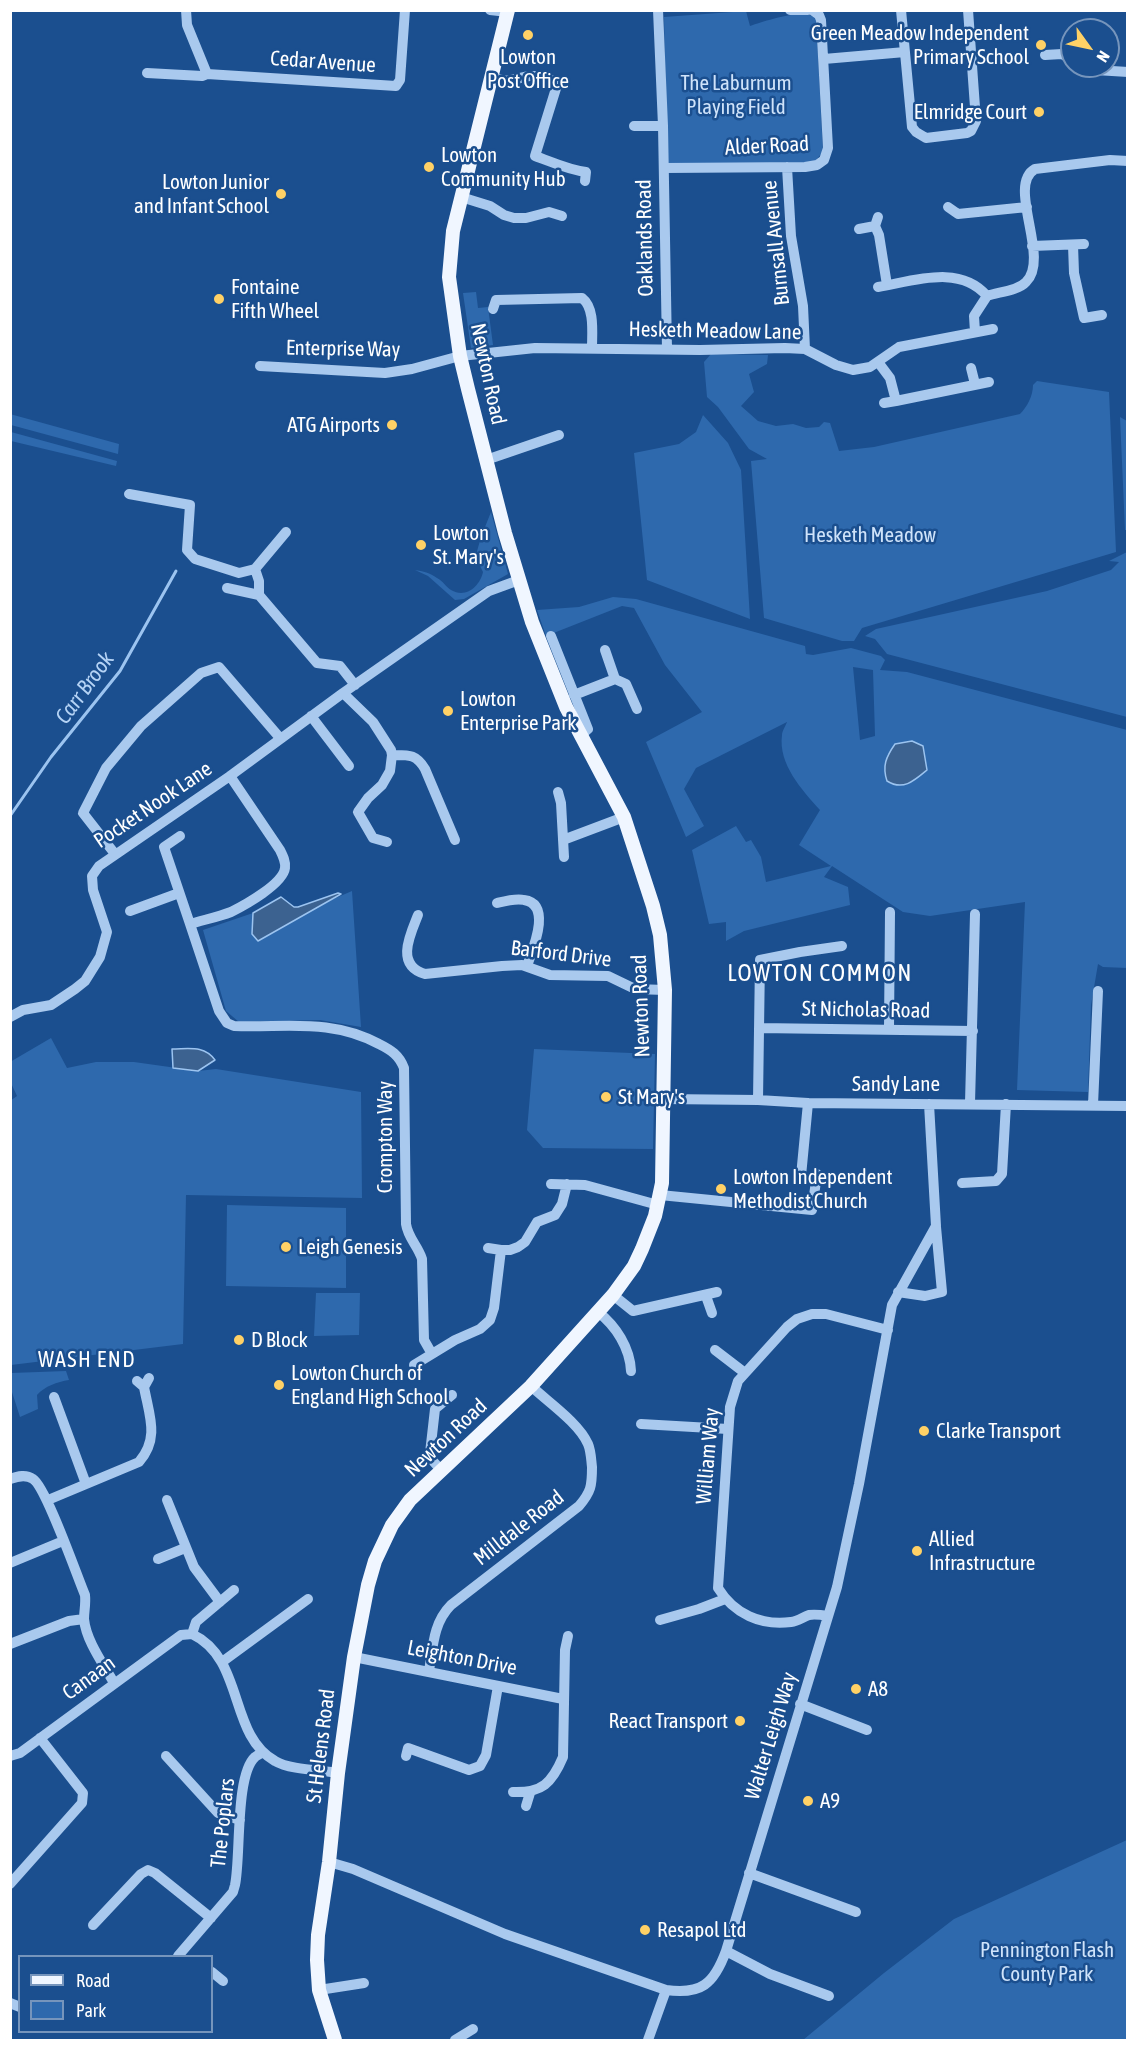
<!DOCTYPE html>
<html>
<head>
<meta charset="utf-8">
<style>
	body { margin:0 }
	#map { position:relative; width:1138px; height:2051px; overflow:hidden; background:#1b4f8f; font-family:"Asap Condensed",sans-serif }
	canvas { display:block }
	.frame { position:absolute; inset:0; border:12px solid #fff; pointer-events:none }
	.legend { position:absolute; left:18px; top:1955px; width:195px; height:78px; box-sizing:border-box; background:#1b4f8f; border:2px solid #7695bc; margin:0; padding:8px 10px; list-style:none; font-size:18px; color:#fff }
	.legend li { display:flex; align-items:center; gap:12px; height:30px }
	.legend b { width:30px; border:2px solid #7695bc }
	.north { position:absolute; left:1060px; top:18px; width:60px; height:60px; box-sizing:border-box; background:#1b4f8f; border:2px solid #7695bc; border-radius:50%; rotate:123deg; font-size:16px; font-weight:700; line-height:24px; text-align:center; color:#fff }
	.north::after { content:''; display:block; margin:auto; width:21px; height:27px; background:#ffd166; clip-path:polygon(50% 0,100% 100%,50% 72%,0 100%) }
</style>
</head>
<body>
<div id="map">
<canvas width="1138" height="2051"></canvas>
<div class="frame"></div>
<ul class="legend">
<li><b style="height:8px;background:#f0f6ff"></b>Road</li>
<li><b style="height:16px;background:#2e69ad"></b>Park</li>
</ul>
<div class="north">N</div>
</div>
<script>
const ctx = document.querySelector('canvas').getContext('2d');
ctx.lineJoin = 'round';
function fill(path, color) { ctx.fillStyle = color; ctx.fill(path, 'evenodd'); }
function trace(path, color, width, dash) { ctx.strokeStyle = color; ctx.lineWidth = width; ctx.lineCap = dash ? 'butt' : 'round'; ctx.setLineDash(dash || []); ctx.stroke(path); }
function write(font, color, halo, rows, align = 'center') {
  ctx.font = font + ' "Asap Condensed",sans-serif'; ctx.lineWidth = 5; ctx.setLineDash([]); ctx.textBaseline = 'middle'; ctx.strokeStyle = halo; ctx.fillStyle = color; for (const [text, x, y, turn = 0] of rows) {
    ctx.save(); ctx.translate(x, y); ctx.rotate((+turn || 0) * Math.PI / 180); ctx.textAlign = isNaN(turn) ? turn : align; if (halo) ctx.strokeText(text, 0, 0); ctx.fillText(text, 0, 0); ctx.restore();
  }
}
const green = new Path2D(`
	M746,11L750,26C766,21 802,8 816,18L823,152L815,161L803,164L674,165L667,162L664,17Z
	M476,292L478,308L488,307L493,345L471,348L463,293Z
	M711,354L768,355L767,364L749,374L754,392L741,406L758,421L776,426L793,424L806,428L819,427L824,422L830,423L839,451L874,447L1020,414C1027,407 1033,396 1033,385L1037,381L1109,392L1116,552L862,628L854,641H842L764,618L751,461L767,459L749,449L718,407L707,397L704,362Z
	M10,414L119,444L118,454L11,425Z
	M703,415L728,443L741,470L750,619L647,580L634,453L679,444L696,432Z
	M1120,417L1127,421L1128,530H1125Z
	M11,432L117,461L116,466L11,441Z
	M491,512L508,574L464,599L455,600L428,576L415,570C423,571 430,573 437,578C443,581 446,587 451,590C466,599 480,586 483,572L479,564L474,562L481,537Z
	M1127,552V717L887,654L875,639L865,636L876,629L1047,591L1111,570L1119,562L1109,561Z
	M613,597L636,599L805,646L806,654L813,655L851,648L881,656L885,660L880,670L907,672L1127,730V968L1103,967L1098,964L1091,1005L1088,1092L1017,1090L1025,902L930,916L903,912L832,866L824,877L848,887L850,905L744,931L726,941V922L709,924L692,850L736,826L746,842L751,840L761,857L766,882L831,866L799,845L820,810C802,790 778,764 782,735C782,731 786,725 787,722L696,768L684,789L704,826L686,837L646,742L702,712L665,665L634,608L622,606L546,636L537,610L579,607ZM853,667L873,670L875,736L860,740Z
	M352,891L361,1027L320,1020L239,1022L226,1011L203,930L253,913L252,934Z
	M51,1038L67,1068L96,1062H134L198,1071L216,1069L361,1092L362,1198L186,1195L183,1344L11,1365L10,1101L17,1096L11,1083L10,1062Z
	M534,1049L655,1054L653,1149L543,1148L527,1130Z
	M227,1205L346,1208V1288L226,1286Z
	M316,1293H360L359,1335L314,1336Z
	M66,1371L69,1380C57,1382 45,1386 37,1395L38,1409L20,1417L11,1389V1373Z
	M1127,1840V2040H803L884,1973L954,1919Z`);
const water = new Path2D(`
	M912,741L923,746L927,770C914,781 903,791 887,781C882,766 886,757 895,744Z
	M338,893L341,894L258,941L252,934L253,913L281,897L294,907H298Z
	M172,1049C189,1049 204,1045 215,1060L198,1071L173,1068Z`);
const stream = new Path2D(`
	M10,816L51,757L120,671L176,571`);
const minor = new Path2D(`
	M186,10L187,25L207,74
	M490,10L508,12
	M658,10L663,126L667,349
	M790,10H808
	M901,10L912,127L916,132L926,138L967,133L971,131L976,121L968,10
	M1045,55L1062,54L1072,60
	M824,59L905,52
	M1083,66L1096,70L1128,72
	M147,73L202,76L207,74L396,86L400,80L405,10
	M492,78L507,81L529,76H538L558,82L535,156C552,162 568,170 586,172L585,181
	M634,126H663
	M787,167L791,236L803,306L805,349
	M664,168L805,167L817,165L824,160L828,148L821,20L819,15L812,10
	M461,197L490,206L504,215L514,218H526L549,212L562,216
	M948,207L958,214L1027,207
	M875,226L879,235L887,285
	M859,229L875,226L878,217
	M1073,245L1074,273L1084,318L1102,315
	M1032,246L1084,244
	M878,287C914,281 960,264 987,296
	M493,309L496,300L582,298C595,308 592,332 592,348
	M975,332L974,316L987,296C998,292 1018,291 1026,282C1051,258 1006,185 1035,169L1110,160L1128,161
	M878,362L890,378L896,401L989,382
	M260,366L385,373L412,369L460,356L535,348L700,350L785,348L805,349L836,365L853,370L870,367L899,347L993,329
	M971,368L975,384
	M884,403L896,401
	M486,460L559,435
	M129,494L190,505L187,550L195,559L239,573L255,569L259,581V595
	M255,569L286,532
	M227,588L259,595L317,663L340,666L355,685
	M551,636L588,729L580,736
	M615,679L626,684L637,709
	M343,693L373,722L391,750L392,755L390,771L382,785L368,798L358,812L373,838L387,842
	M574,695L615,679L605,650
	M311,716L349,766
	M392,755C409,755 416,754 425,769L455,840
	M230,776L280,850C283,856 286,862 285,868C283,884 245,905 231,912C218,917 203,920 190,924L219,1011L227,1023L234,1026C286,1028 331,1018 379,1044C391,1050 399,1055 404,1068L406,1224C408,1238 418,1246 422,1259L424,1340L432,1354
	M558,792L561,803L564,857
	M180,836L164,847L190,924
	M563,840L624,817
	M115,854L83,813L106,768L141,726L201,673L219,667L280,738
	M497,903C505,901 516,898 524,900C553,904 532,951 527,966
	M130,911L179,893
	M418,915C410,935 395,965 425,974L502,966L522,965L550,975L608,976L635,989L665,990
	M10,1017L23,1010L51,1005L75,989L85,981L100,957L107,932L93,890L92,876L99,866L230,776L343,693L489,591L519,580
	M759,1028L973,1031
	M889,1028L890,912
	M663,1099L758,1100L808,1103L1128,1106
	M758,1100L760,960L800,952L842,946
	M970,1103L975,914
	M1093,1105L1098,991
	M801,1176L808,1103
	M962,1183L996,1181L1002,1174L1006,1104
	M551,1184L585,1185L658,1205
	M660,1195L812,1210L817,1174
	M488,1248L501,1250
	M898,1292L925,1296L942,1292L936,1227
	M613,1295L633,1311L717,1292
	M706,1296L712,1313
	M598,1312C616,1326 630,1348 631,1371
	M715,1350L745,1373
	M414,1365L455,1340L480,1329L490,1320L494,1308L501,1250H510L518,1247L525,1242L537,1222L555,1215L562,1204L567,1184
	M137,1381L144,1387L149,1378
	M54,1397L86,1484
	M641,1424L728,1429
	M441,1470L432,1460L430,1453L435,1409L452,1395
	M10,1479C18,1476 26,1474 33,1479C46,1487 77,1576 85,1595C86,1604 84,1611 84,1619C86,1641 104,1665 114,1683
	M48,1500L139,1462C160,1438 149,1415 144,1387
	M167,1500L194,1567L220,1602
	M158,1559L185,1548
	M10,1563L63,1541
	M828,1616C822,1615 815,1614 809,1615C803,1617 798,1621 791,1622C761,1626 734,1614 718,1588L730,1407L738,1381L787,1327L797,1319L812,1314H826L888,1330
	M660,1620L699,1609L725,1599
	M192,1634C245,1659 228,1735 275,1761C290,1770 321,1770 338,1773
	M192,1634L196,1622L234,1590
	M10,1644L69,1621L84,1619
	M354,1657L563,1699
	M222,1662L308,1599
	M429,1671C433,1647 433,1623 451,1605L579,1506C591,1492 592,1486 592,1467C591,1459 591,1451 588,1444C579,1423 548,1402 531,1386
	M800,1704L867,1730
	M10,1756L20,1753L181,1635L192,1634
	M166,1756L218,1813L240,1820
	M406,1756L408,1748L469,1770L480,1766L486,1755L498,1686
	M513,1792C542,1793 552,1783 563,1757L565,1650L568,1636
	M526,1806L530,1793
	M329,1862L353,1869L505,1934L666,1990C701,1995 714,1984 726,1951L837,1587L859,1484L892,1305L936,1226L929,1104
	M749,1873L856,1912
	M10,1884L82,1803L83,1793L40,1738
	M93,1925L141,1874L148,1870L155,1873L211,1918
	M726,1951L770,1974L829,1996
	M178,1956L233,1892L235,1885C241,1857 235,1775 255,1757C256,1756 262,1753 263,1752
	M212,1972L223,1981
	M319,1990L364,1983
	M10,2003L20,2007
	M455,2040L473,2029
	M648,2040L666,1990`);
const major = new Path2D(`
	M335,2040L319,1990L317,1960L318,1935L329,1862L338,1773L354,1657L368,1585L375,1561L392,1525L410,1500L531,1386L613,1295L634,1266L642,1249L655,1216L662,1183L665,990L660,935L653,906L624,817L566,707L532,622L505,533L468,389L460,356L449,277L453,231L508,10`);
const markers = [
	[528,35,6,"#ffd166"],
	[1041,45,6,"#ffd166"],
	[1039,112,6,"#ffd166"],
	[429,167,6,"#ffd166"],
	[281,194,6,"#ffd166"],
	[219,299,6,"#ffd166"],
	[392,425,6,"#ffd166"],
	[421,545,6,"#ffd166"],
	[448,711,6,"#ffd166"],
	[606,1097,6,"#ffd166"],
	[721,1189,6,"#ffd166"],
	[286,1247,6,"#ffd166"],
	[239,1340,6,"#ffd166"],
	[279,1385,6,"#ffd166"],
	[924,1431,6,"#ffd166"],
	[917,1551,6,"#ffd166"],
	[856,1689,6,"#ffd166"],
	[740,1721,6,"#ffd166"],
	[808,1801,6,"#ffd166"],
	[645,1930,6,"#ffd166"]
];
const poiNames = [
	["Green Meadow Independent",1029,33,"right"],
	["Primary School",1029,57,"right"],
	["Lowton",528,57,"center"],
	["Post Office",528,81,"center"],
	["Elmridge Court",1027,112,"right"],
	["Lowton",441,155],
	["Community Hub",441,179],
	["Lowton Junior",269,182,"right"],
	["and Infant School",269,206,"right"],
	["Fontaine",231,287],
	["Fifth Wheel",231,311],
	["ATG Airports",380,425,"right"],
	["Lowton",433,533],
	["St. Mary's",433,557],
	["Lowton",460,699],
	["Enterprise Park",460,723],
	["St Mary's",618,1097],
	["Lowton Independent",733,1177],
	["Methodist Church",733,1201],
	["Leigh Genesis",298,1247],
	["D Block",251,1340],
	["Lowton Church of",291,1373],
	["England High School",291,1397],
	["Clarke Transport",936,1431],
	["Allied",929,1539],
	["Infrastructure",929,1563],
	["A8",868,1689],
	["React Transport",728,1721,"right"],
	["A9",820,1801],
	["Resapol Ltd",657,1930]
];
const streetNames = [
	["Cedar Avenue",323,62,4],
	["Alder Road",767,146,-3],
	["Oaklands Road",645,238,-91],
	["Burnsall Avenue",776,243,-96],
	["Hesketh Meadow Lane",715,331,1],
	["Enterprise Way",343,349,1],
	["Newton Road",488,374,78],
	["Pocket Nook Lane",153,805,-34],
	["Barford Drive",561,954,7],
	["Newton Road",641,1006,-92],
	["St Nicholas Road",866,1010,1],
	["Sandy Lane",896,1084],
	["Crompton Way",385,1137,-90],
	["Newton Road",446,1438,-43],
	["William Way",708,1456,-85],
	["Milldale Road",519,1528,-38],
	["Leighton Drive",462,1658,11],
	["Canaan",89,1678,-36],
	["Walter Leigh Way",771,1736,-73],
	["St Helens Road",321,1746,-83],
	["The Poplars",223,1823,-84]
];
const parkNames = [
	["The Laburnum",736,83],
	["Playing Field",736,107],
	["Hesketh Meadow",870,535],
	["Pennington Flash",1047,1950],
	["County Park",1047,1974]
];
const waterNames = [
	["Carr Brook",85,688,-54]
];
const neighbourhoodNames = [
	["WASH END",87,1360]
];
const quarterNames = [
	["LOWTON COMMON",820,973]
];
fill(green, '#2e69ad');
fill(water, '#3c6290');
trace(water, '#9cc4f0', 1.5);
trace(stream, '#9cc4f0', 3);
trace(minor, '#a9c9ee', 10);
trace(major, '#f0f6ff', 14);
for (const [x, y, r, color] of markers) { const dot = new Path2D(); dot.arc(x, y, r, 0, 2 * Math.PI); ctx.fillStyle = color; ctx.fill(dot); trace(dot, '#1b4f8f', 2); }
write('21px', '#fff', '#1b4f8f', poiNames, 'left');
write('21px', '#fff', '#1b4f8f', streetNames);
write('21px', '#cfe3fa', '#1b4f8f', parkNames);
write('italic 22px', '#b5d3f5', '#1b4f8f', waterNames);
ctx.letterSpacing = '1.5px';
write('22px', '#fff', '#1b4f8f', neighbourhoodNames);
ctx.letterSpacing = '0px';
ctx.letterSpacing = '1.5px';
write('24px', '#fff', '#1b4f8f', quarterNames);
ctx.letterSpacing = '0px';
</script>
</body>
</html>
